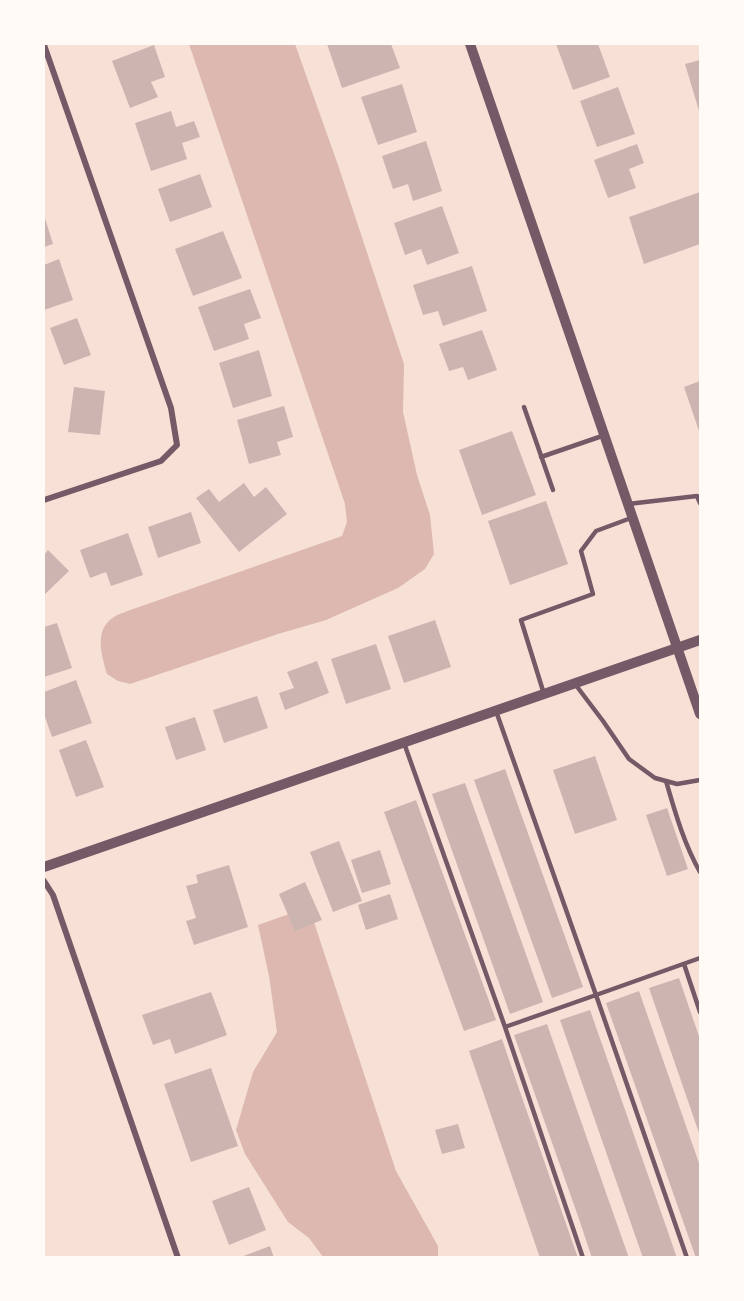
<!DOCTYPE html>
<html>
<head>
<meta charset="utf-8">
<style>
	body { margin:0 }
	#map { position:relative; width:744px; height:1301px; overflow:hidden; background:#f7e1d7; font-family:"Nunito Sans",sans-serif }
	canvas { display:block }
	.frame { position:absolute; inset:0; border:45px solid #fffaf5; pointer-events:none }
</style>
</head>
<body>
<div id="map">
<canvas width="744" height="1301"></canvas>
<div class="frame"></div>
</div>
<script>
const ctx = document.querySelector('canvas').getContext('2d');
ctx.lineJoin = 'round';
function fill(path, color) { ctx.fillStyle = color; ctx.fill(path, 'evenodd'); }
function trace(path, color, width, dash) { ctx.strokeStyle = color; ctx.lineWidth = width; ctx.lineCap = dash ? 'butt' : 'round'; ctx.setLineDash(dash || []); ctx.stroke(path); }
const water = new Path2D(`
	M189,44H295L338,165L404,364L403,412L417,475L430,515L434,554L425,569L398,588L326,620L278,634L130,684L118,681L107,674C102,656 93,630 114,617C120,613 129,611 136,608L342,536L347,522L345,504Z
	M309,907L396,1171L438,1246V1257H323L309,1238L288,1222L245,1154L236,1130L253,1072L277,1032L269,976L258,925Z`);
const building = new Path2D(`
	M327,44H391L400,68L342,88Z
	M556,44H598L610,77L573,90Z
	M154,45L165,77L151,82L158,97L130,108L112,61Z
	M700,60V114L685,64Z
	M402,84L417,132L378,145L361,97Z
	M618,87L635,134L597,147L580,101Z
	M171,111L176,127L194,121L200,137L182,143L187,159L151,171L135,123Z
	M426,141L442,191L413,201L408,184L393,189L382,156Z
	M637,144L644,163L629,169L636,188L608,198L594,160Z
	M200,174L212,207L170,222L158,189Z
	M700,192V244L644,264L629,217Z
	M442,206L459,253L427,265L421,249L405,255L394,223Z
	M44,215L53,244L44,247Z
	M223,231L242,278L193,296L175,249Z
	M59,259L73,300L44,310V265Z
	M472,266L487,311L443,326L438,311L423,315L413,285Z
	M250,289L261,318L244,324L249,339L214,351L198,307Z
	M77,318L91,355L64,365L50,328Z
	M482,330L497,370L468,380L463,367L449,371L439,344Z
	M259,350L272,396L233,408L219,363Z
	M700,381V434L684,387Z
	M74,387L105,391L100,435L68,432Z
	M284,406L293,437L277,442L281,455L249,464L237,420Z
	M512,431L536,495L482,515L459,450Z
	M244,483L254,497L266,487L287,514L239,552L196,498L209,489L219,502Z
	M546,501L568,564L510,585L488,521Z
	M191,512L201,543L158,558L148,527Z
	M128,533L143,575L111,586L106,572L90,578L80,550Z
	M48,550L69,571L44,595V555Z
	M435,620L451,667L404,683L388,636Z
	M57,623L72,668L44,677V627Z
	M376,644L391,689L346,704L331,659Z
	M317,661L329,693L285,710L279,693L294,688L287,672Z
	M76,680L92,723L52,737L44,714V692Z
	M257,696L268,728L224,743L213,710Z
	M195,717L206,750L176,760L165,727Z
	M86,740L104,787L76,797L59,750Z
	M595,756L617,820L575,834L553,770Z
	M505,769L583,987L552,998L474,780Z
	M465,783L543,1002L510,1014L432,794Z
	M416,800L496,1020L464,1031L384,812Z
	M667,808L688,869L667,876L646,815Z
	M339,841L362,901L333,912L310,852Z
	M380,850L391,884L362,893L351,860Z
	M229,865L248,927L194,945L186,921L196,918L186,886L198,883L196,875Z
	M305,882L322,920L295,931L279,894Z
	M390,894L398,919L366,930L358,905Z
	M679,978L700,1039V1136L649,988Z
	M639,991L700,1166V1258H696L606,1003Z
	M211,992L227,1035L175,1054L170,1039L153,1045L142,1015Z
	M590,1010L668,1232L677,1258H643L560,1020Z
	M547,1024L611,1207L629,1258H592L579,1219L514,1035Z
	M502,1039L518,1086L578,1258H540L469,1051Z
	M211,1068L238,1146L191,1162L164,1084Z
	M458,1124L465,1148L442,1154L435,1130Z
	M249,1187L266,1230L229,1245L212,1201Z
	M270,1246L274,1258H241V1257Z`);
const service = new Path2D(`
	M524,407L553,490
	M541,457L605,435
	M628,504L697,496L700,503
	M575,684L603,721L629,759L655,778L677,784L700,780
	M544,694L521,620L593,594L581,551L596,531L631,518
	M404,743L505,1027L596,995L496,711
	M666,781C675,812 684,844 700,872
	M684,964L700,1012
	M505,1027L583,1258
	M687,1258L596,995L700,958`);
const minor = new Path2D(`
	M44,45L171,408L177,445L161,461L44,500
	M44,881L53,895L178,1258`);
const tertiary = new Path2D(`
	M470,44L700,714
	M44,867L700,640`);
fill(water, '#dcb8b0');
fill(building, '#ccb4b1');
trace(service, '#755966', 4.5);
trace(minor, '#755966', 6);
trace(tertiary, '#755966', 10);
</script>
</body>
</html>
